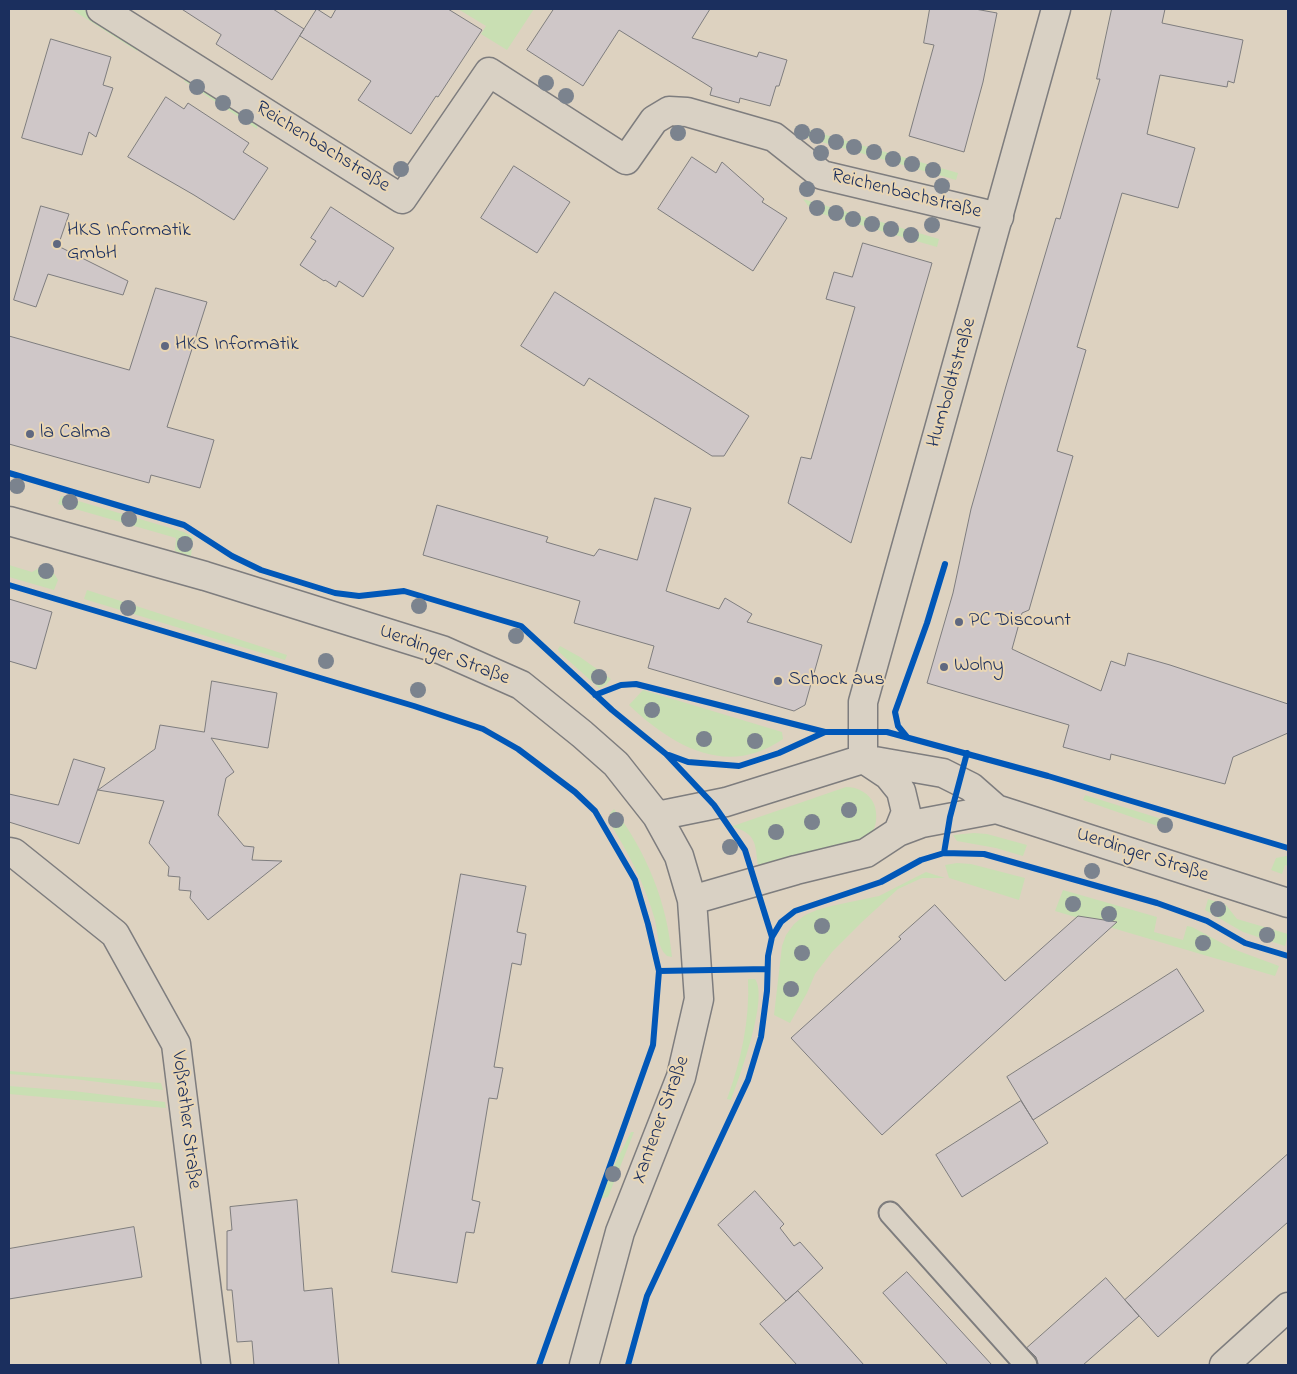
<!DOCTYPE html>
<html>
<head>
<meta charset="utf-8">
<style>
	body { margin:0 }
	#map { position:relative; width:1297px; height:1374px; overflow:hidden; background:#ddd2c0; font-family:"Indie Flower",sans-serif }
	canvas { display:block }
	.frame { position:absolute; inset:0; border:10px solid #1b2f5e; pointer-events:none }
</style>
</head>
<body>
<div id="map">
<canvas width="1297" height="1374"></canvas>
<div class="frame"></div>
</div>
<script>
const ctx = document.querySelector('canvas').getContext('2d');
ctx.lineJoin = 'round';
function fill(path, color) { ctx.fillStyle = color; ctx.fill(path, 'evenodd'); }
function trace(path, color, width, dash) { ctx.strokeStyle = color; ctx.lineWidth = width; ctx.lineCap = dash ? 'butt' : 'round'; ctx.setLineDash(dash || []); ctx.stroke(path); }
function write(font, color, halo, rows, align = 'center') {
  ctx.font = font + ' "Indie Flower",sans-serif'; ctx.lineWidth = 4; ctx.setLineDash([]); ctx.textBaseline = 'middle'; ctx.strokeStyle = halo; ctx.fillStyle = color; for (const [text, x, y, turn = 0] of rows) {
    ctx.save(); ctx.translate(x, y); ctx.rotate((+turn || 0) * Math.PI / 180); ctx.textAlign = isNaN(turn) ? turn : align; if (halo) ctx.strokeText(text, 0, 0); ctx.fillText(text, 0, 0); ctx.restore();
  }
}
const green = new Path2D(`
	M64,9H83L140,45L137,51L71,9Z
	M458,9H534L507,50L481,34L486,26Z
	M188,76L258,123L257,129L184,81Z
	M795,126L958,173L956,180L811,139L801,134Z
	M803,199L939,239L937,247L812,211Z
	M61,496L184,532L193,537L191,556L175,551L176,538L58,504Z
	M9,565L32,572L44,565L50,567L58,580L54,590L9,577Z
	M87,590L287,655L285,660L84,599Z
	M560,646L580,657L611,679L606,685L599,688L559,652L558,649Z
	M643,690L782,732L783,739C727,778 672,746 629,705Z
	M846,787C858,787 869,793 874,804C878,814 877,829 869,836C852,852 783,861 758,866C755,844 757,834 733,827V826Z
	M1085,795L1168,821L1166,829L1083,800Z
	M614,809C647,853 667,902 672,957L667,956C657,947 658,933 655,920C645,884 628,852 608,820L611,812Z
	M974,833L987,834L1027,845L1023,856L996,848L957,841L953,835Z
	M1286,856H1288V866L1285,865L1282,874L1271,870L1276,858Z
	M957,863L971,864L1025,878L1019,900L949,878L945,865Z
	M926,872L945,878H922L898,889L863,921L832,952L815,974L807,993L790,1023L774,1015L782,946L786,935L794,924L805,915L817,910L831,906L879,896Z
	M1063,890L1157,917L1154,932L1183,940L1187,926L1192,927L1233,949L1279,966L1275,976L1055,911Z
	M1208,899L1226,905L1237,919L1288,934L1285,946L1243,932L1205,910Z
	M748,979H755C769,998 739,1078 731,1100L727,1099C741,1061 750,1020 748,979Z
	M9,1071L161,1083L163,1090L74,1079L9,1074Z
	M9,1086L73,1091L165,1102L166,1108L9,1094Z
	M631,1132H634L608,1197L597,1199Z`);
const building = new Path2D(`
	M182,9H273L304,29L272,80L216,44L221,35Z
	M317,9L331,18L336,9H448L482,30L438,97L436,96L411,134L358,100L371,81L300,36Z
	M554,9H710L692,38L757,57L759,52L787,60L779,86H776L770,106L740,98L739,103L710,95L712,88L619,30L583,86L527,50Z
	M930,9H975L997,13L983,82L964,152L909,136L934,45L924,43Z
	M1112,9H1165L1162,23L1243,40L1234,83L1228,81L1227,87L1160,75L1147,134L1195,148L1178,208L1122,193L1077,347L1086,350L1057,451L1073,456L1029,610L1022,613L1012,649L1101,691L1111,661L1125,666L1128,653L1170,665L1288,704V733L1233,757L1225,784L1111,754L1110,760L1063,747L1069,725L927,683L953,593L971,509L1006,386L1056,218L1060,219L1100,79H1097Z
	M51,39L111,57L103,85L113,88L96,137L89,132L82,155L22,138Z
	M166,97L184,109L188,103L249,143L243,152L268,168L234,220L194,195L128,157Z
	M692,157L716,173L722,162L764,199L762,202L787,218L753,271L658,209Z
	M514,166L570,202L537,253L481,218Z
	M41,206L69,214L58,246L128,281L123,295L48,274L36,307L14,300Z
	M331,207L394,248L363,297L339,281L336,287L325,280L324,281L300,265L316,241L311,238Z
	M863,243L932,263L851,543L788,503L801,457L811,459L855,307L826,299L834,272L852,277Z
	M156,288L207,302L167,427L214,440L200,488L151,475L149,483L9,444V336L129,370Z
	M555,292L749,416L724,456H712L589,378L584,386L521,346Z
	M655,498L691,508L666,591L719,609L725,598L752,614L747,622L822,645L805,705L794,711L648,668L654,646L574,623L580,601L423,555L437,505L548,537L546,542L594,556L599,549L637,560Z
	M9,599L52,612L36,669L9,661Z
	M212,681L277,693L268,748L211,738L234,772L226,778L218,815L244,846L254,847L252,860L282,861L208,920L190,898L191,891L179,890L180,877L168,876L169,867L149,843L164,801L98,790L155,749L160,725L204,732Z
	M74,759L105,768L79,844L9,822V794L58,805Z
	M461,874L526,886L517,932L526,934L521,965L512,963L494,1067L503,1068L497,1099L489,1098L472,1200L480,1202L474,1233L466,1232L457,1283L392,1272Z
	M935,905L1005,981L1078,916L1117,922L882,1135L791,1038L901,939L899,937Z
	M1177,969L1204,1011L1033,1120L1007,1077Z
	M1021,1101L1048,1143L962,1197L936,1155Z
	M1288,1154V1222L1158,1337L1125,1300Z
	M755,1191L784,1224L780,1228L794,1246L800,1242L823,1268L786,1301L718,1225Z
	M297,1200L304,1291L332,1288L339,1365H254L252,1341L237,1342L232,1290H227V1231L232,1230L230,1207Z
	M134,1227L142,1277L9,1299V1249Z
	M907,1272L949,1318L992,1365H948L883,1293Z
	M1106,1278L1139,1316L1083,1365H1038L1036,1357L1027,1348Z
	M798,1291L864,1365H797L760,1324Z`);
const lane = new Path2D(`
	M890,1213L1026,1365`);
const street = new Path2D(`
	M101,9L402,199L489,72L626,160L654,120L669,111L687,112L774,137L822,175L999,217
	M9,852L14,853L115,934L176,1044L216,1365
	M1224,1365L1288,1307`);
const secondary = new Path2D(`
	M9,521L205,576L442,650L521,685L582,734L616,764L657,816L679,856L692,900L699,999L681,1077L620,1232L584,1365
	M863,759V702L1056,9
	M867,761L888,775L901,791L906,812L898,832
	M657,816L726,802L863,759L943,773L971,787L996,809L1288,903
	M692,900L796,870L866,853L898,832L922,823L996,809`);
const cycleway = new Path2D(`
	M9,473L184,525L232,556L261,570L335,593L359,596L404,591L521,626L612,710L666,754L714,805L745,850L772,937
	M9,585L414,706L483,729L518,749L575,792L595,811L635,880L648,924L659,971L653,1045L539,1365
	M595,695L621,685L636,684L825,732
	M907,737L898,726L895,712L927,623L945,564
	M669,755L688,762L739,766L779,753L825,732H887L1048,776L1288,848
	M944,853L950,817L967,753
	M659,971L767,969
	M628,1365L647,1296L748,1080L761,1037L767,991L768,956L772,937L781,922L795,911L881,882L921,860L944,853L984,854L1157,903L1207,921L1245,943L1288,956`);
const trees = [
	[546,83],
	[197,87],
	[566,96],
	[223,103],
	[246,117],
	[802,132],
	[678,133],
	[817,136],
	[836,142],
	[854,147],
	[874,152],
	[821,153],
	[893,159],
	[912,164],
	[401,169],
	[933,170],
	[942,186],
	[807,189],
	[817,208],
	[836,213],
	[853,219],
	[872,224],
	[932,225],
	[891,229],
	[911,235],
	[17,486],
	[70,502],
	[129,519],
	[185,544],
	[46,571],
	[419,606],
	[128,608],
	[516,636],
	[326,661],
	[599,677],
	[418,690],
	[652,710],
	[704,739],
	[755,741],
	[849,810],
	[616,820],
	[812,822],
	[1165,825],
	[776,832],
	[730,847],
	[1092,871],
	[1073,904],
	[1218,909],
	[1109,914],
	[822,926],
	[1267,935],
	[1203,943],
	[802,953],
	[791,989],
	[613,1174]
];
const markers = [
	[57,244,5,"#5f6880"],
	[165,346,5,"#5f6880"],
	[30,434,5,"#5f6880"],
	[959,622,5,"#5f6880"],
	[944,667,5,"#5f6880"],
	[778,681,5,"#5f6880"]
];
const streetNames = [
	["Reichenbachstraße",322,148,32],
	["Reichenbachstraße",906,195,14],
	["Humboldtstraße",953,383,-74],
	["Uerdinger Straße",444,656,21],
	["Uerdinger Straße",1142,856,18],
	["Voßrather Straße",185,1120,83],
	["Xantener Straße",662,1120,-70]
];
const poiNames = [
	["HKS Informatik",67,232],
	["GmbH",67,255],
	["HKS Informatik",175,346],
	["la Calma",40,434],
	["PC Discount",969,622],
	["Wolny",954,667],
	["Schock aus",788,681]
];
fill(green, '#c9dfb3');
fill(building, '#cfc7c8');
trace(building, '#7e7d7e', 1);
trace(lane, '#7e7d7e', 25);
trace(street, '#7e7d7e', 31);
trace(secondary, '#7e7d7e', 31);
trace(lane, '#d9d1c4', 21);
trace(street, '#d9d1c4', 28);
trace(secondary, '#d9d1c4', 28);
trace(cycleway, '#0057b8', 6);
ctx.fillStyle = '#7b838e';
for (const [x, y] of trees) { ctx.beginPath(); ctx.arc(x, y, 8, 0, 2 * Math.PI); ctx.fill(); }
for (const [x, y, r, color] of markers) { const dot = new Path2D(); dot.arc(x, y, r, 0, 2 * Math.PI); ctx.fillStyle = color; ctx.fill(dot); trace(dot, '#e9d6b4', 2); }
write('20px', '#1b2f5e', '#e9d6b4', streetNames);
write('20px', '#1b2f5e', '#e9d6b4', poiNames, 'left');
</script>
</body>
</html>
